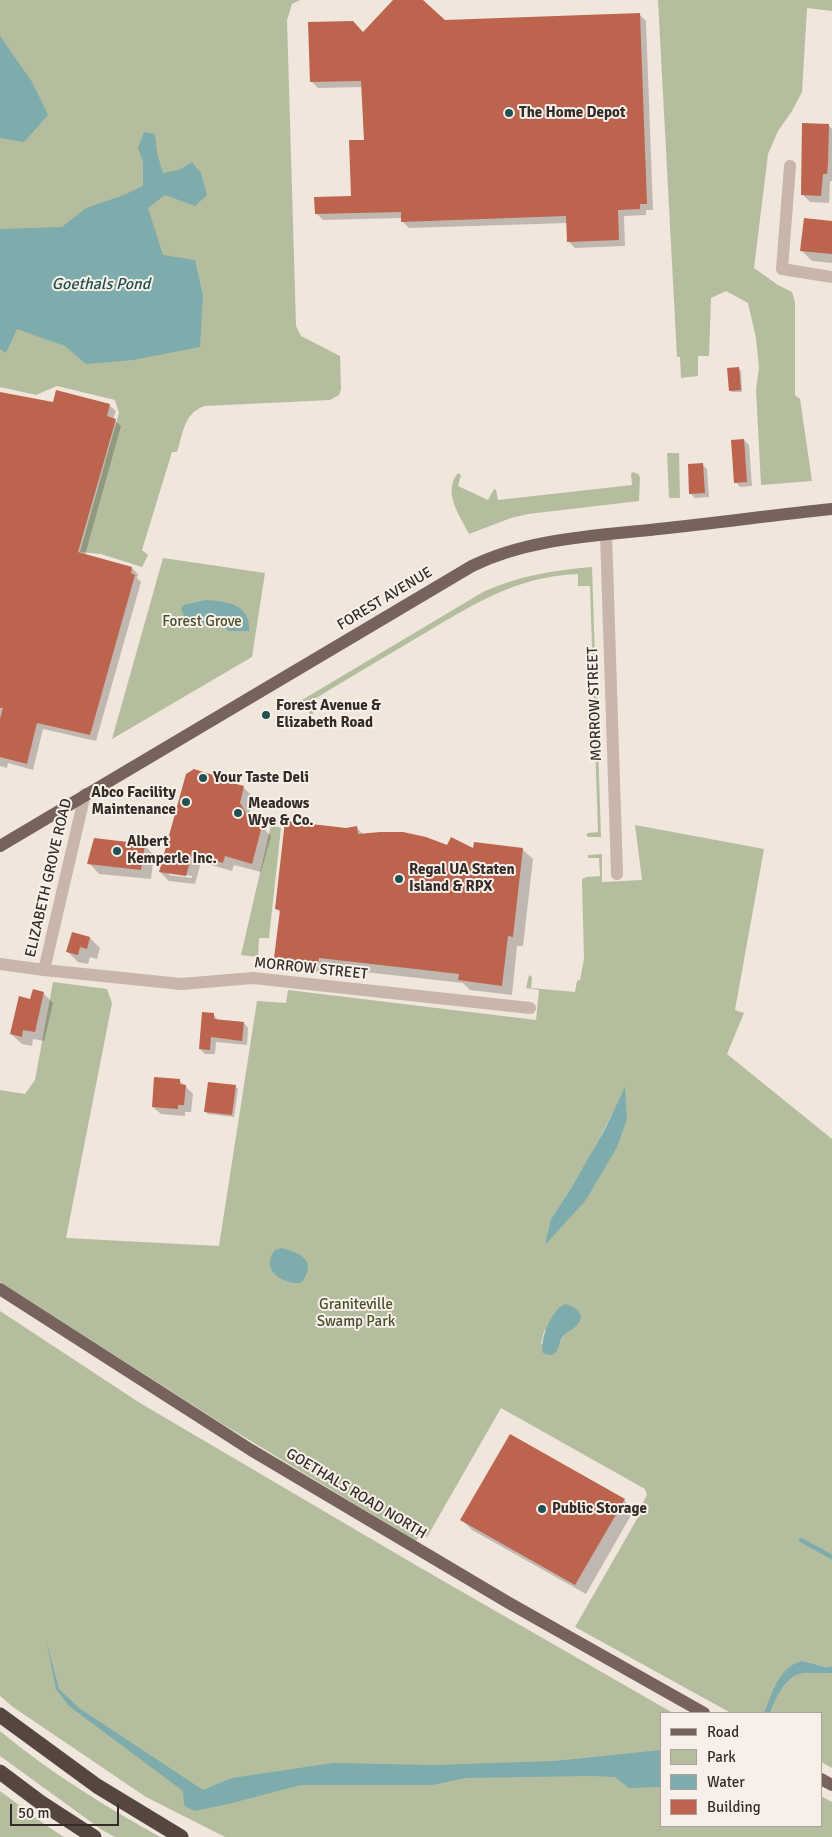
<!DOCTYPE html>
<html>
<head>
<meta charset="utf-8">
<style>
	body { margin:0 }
	#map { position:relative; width:832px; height:1837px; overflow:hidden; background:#f0e6dc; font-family:Signika,sans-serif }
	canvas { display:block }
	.legend { position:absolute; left:660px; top:1712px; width:162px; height:115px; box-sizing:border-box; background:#f8f0e8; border:1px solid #aaa29c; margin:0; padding:6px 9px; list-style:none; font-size:15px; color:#352c29 }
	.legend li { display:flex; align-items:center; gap:10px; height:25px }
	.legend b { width:25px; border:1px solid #aaa29c }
	.scale { position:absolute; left:10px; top:1804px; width:109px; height:22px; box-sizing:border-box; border:2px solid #352c29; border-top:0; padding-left:6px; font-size:15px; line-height:18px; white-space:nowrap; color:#352c29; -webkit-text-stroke:4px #f8f0e8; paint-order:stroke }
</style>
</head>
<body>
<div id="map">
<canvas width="832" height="1837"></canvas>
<ul class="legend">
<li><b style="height:6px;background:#76635b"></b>Road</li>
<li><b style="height:14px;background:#b4be9e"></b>Park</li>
<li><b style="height:14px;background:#7eabab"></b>Water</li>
<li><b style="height:14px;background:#bc644e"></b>Building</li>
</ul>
<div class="scale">50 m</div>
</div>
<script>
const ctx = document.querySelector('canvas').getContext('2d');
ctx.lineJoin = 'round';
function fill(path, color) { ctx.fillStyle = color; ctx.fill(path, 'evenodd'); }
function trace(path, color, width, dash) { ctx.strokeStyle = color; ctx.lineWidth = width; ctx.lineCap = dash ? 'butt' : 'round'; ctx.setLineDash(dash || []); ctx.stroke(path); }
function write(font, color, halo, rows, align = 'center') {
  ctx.font = font + ' Signika,sans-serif'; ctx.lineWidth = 4; ctx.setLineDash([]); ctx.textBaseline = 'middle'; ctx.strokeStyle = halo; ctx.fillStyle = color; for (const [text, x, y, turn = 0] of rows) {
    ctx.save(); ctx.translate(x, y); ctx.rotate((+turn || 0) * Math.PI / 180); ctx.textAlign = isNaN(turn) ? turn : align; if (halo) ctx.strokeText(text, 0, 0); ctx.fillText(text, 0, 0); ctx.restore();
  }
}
const green = new Path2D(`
	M0,0H300L292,4L287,20L296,326L301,336L340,356L341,389L339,395L330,400L205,406C184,412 183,434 177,452H172L142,550L148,555L142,567L101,554L80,552L119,413L115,400L57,386L36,395L0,387Z
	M658,0H832V11L807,8L802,92L792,111L778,131L768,154L754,268L778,285L792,292L795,302V395L800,399L812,481L761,485L756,389L759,368L756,338L748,303L726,291L711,298L709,356H698V376L681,378L680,357H677Z
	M667,453H679L680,498H669Z
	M633,472L638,474L640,477L639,501L528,514L511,518L469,534C460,516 442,492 458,473L461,475L458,486L488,500L494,489L496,490L498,500L632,485L631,474Z
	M163,558L265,573L252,657L112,739Z
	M592,567L601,837H588L586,835L588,833L598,832L590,586H578V574C516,576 471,606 420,636C383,658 345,680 308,703L313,712V714H310L302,700L483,592C518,576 554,570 592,567Z
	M271,825L281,828L269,938H259L258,957L241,955Z
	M635,825L764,849L735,1010L744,1013L727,1054L832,1139V1666L826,1667L803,1661L764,1713H731L575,1627L641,1512L640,1508L647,1495L645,1489L501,1408L427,1537L421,1534L416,1541L221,1423L0,1282V1090L25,1094L35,1080L53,982L107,989L112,1003L66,1238L219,1246L257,1001L286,1003L288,990L536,1020L539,990L526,988L529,975L532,977L531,988L575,992L577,981L580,980L584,959L582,879L587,877L600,876L599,858H588V855L602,854V882L642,880ZM625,1088L586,1200L551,1219C579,1177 603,1134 625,1088ZM548,1327L564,1334L559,1346L541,1344L544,1332Z
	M0,1311L140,1403L419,1567L673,1713H661V1826H821V1796L832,1802V1837H225L146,1797L13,1707L0,1696Z
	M832,1673V1768L821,1762V1713H770C776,1699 784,1678 800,1674C810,1672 822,1674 832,1673Z
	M0,1731C49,1772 105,1806 160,1837H115L102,1830L0,1756Z
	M0,1791L47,1826L64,1837H0Z`);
const water = new Path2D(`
	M0,36L32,82L48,115L24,142L0,138Z
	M144,132L155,134L157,153L163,173L179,170L192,162L201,173L207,195L195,206L165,195L148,208L163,255L195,260L203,296L200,347L133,360L86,364L65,346L17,329L6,353L0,349V229L62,227L86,208L124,195L143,186V162L138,148Z
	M206,600C226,601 251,604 249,631H229L216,622L200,626L186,622L181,608L184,605Z
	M625,1087L627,1119L617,1147L586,1200L545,1245L551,1219L571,1188L605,1129Z
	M282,1248C302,1254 318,1261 301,1283C281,1284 260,1270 275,1250Z
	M565,1304C577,1307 588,1316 575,1327C572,1330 568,1331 565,1334C557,1341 561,1361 543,1353C539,1340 552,1309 565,1304Z
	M46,1640L59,1689L79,1708L203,1790L232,1778L333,1763L434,1765L555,1761L661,1750V1787L629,1788L615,1777L591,1776L466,1778L432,1785H301L228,1804L194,1811L184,1805L183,1791L69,1706L56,1689Z
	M803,1661L826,1667L832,1666V1673C822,1674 810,1672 800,1674C784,1678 776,1699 770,1713H764C773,1693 778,1666 803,1661Z`);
const shadow = new Path2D(`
	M395,0H421L445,22L639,14L646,21L653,210H646V215L624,216L625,246L575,248L568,241V223L409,228L402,221V218L323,220L316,213L352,197L365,141L363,87L318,88L312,82L363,34Z
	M828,125L832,129V181H830L829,203L810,202L803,195Z
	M832,222V263L812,261L802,251Z
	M739,369L741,371L742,392H732L730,390Z
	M0,393L54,404L109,405L116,411L113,419L121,426L85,555L132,568L138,574L137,578L141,582L96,741L43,729L33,770L8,763L7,768L0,766Z
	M744,440L749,445L752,486L740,487L736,482Z
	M702,464L707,469L709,497L695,498L690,493Z
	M213,776L217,780L244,788L253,797L249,813L256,825L262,827L271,836L261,872L234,865L232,871L201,862L195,884L169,881L160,872ZM169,872L192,876V878L169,875Z
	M357,828L364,835L448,846L474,849H522L533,859L523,946H517L512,995L470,990L463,983L329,968L328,973L286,968L276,958L281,913L276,909L346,829Z
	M144,845L154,855L151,879L99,874L89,863Z
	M90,938L100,948L97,959L90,957L88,964L78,962L68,952Z
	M43,993L53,1003L44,1041L33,1039L32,1046L22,1044L11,1034L31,1001Z
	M213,1014L218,1020L244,1023L248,1028L247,1045L216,1042L215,1054H205L200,1049Z
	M180,1081L193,1094L191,1112H185V1116L161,1114L153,1107Z
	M235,1087L238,1089L234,1117L208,1114L206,1112Z
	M624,1500L634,1510L586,1594L472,1530L462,1520Z`);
const stream = new Path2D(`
	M801,1540L832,1557`);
const building = new Path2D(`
	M393,0H423L445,20L640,13L647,204H640V209L618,210L619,240L567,242L566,216L401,222V212L315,214L314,197L351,196L349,140H364L361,81L310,82L308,22L353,21L363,32Z
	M802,123L829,124L828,164L827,174H823L821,196L801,195Z
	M804,218L832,221V254L800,251Z
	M739,367L741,390L729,391L727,368Z
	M56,390L110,404L107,416L116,419L78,552L132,567L131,573L135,575L90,735L37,723L27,764L0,757V719L3,708H0V392L53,402Z
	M744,439L747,482L734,483L731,440Z
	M703,463L705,493L689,494L688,464Z
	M194,769L213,775V778L244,786L240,803L252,823L262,826L252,864L225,856L223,863L192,854L186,876L159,872L186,774Z
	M285,821L346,828L357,826L358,834L380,832H403L426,837L447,845L451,837L473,848L474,842L523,848L513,937L508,936L502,986L458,980L459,974L319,958L318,963L274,958L280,910L275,909Z
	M94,838L145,844L141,870L87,864Z
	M72,932L90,937L87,949L80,947L78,955L66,952Z
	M33,989L44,992L35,1032L23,1030L22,1037L10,1034L19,996L30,999Z
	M202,1012L214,1013V1019L244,1022L242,1041L211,1037L210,1050L199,1049Z
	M154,1077L180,1079V1084L186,1085L184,1105H178V1109L152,1107Z
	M208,1082L236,1085L232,1115L204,1112Z
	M510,1434L625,1499L575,1585L460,1520Z`);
const minor = new Path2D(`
	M790,166L782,269L832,277
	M606,534L617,874
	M0,964L44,970L181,984L253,978L530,1008
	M44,970L85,794`);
const major = new Path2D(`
	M0,846L472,566C529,538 596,536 658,529C716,523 774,515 832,509
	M0,1289L251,1450L509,1603L704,1713
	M821,1779L832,1785`);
const highway = new Path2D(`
	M0,1715L97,1786L181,1837
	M0,1772L40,1802L94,1837`);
const markers = [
	[509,113,5,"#215253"],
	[266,715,5,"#215253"],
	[203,778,5,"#215253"],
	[186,802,5,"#215253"],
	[238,813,5,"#215253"],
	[117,851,5,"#215253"],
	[399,879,5,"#215253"],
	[542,1509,5,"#215253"]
];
const poiNames = [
	["The Home Depot",519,113],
	["Forest Avenue &",276,706],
	["Elizabeth Road",276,723],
	["Your Taste Deli",213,778],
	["Abco Facility",176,793,"right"],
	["Maintenance",176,810,"right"],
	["Meadows",248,804],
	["Wye & Co.",248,821],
	["Albert",127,842],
	["Kemperle Inc.",127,859],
	["Regal UA Staten",409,870],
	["Island & RPX",409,887],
	["Public Storage",552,1509]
];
const streetNames = [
	["FOREST AVENUE",385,599,-31],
	["MORROW STREET",595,704,-92],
	["ELIZABETH GROVE ROAD",49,878,-77],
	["MORROW STREET",311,969,6],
	["GOETHALS ROAD NORTH",356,1494,31]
];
const parkNames = [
	["Forest Grove",202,622],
	["Graniteville",356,1305],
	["Swamp Park",356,1322]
];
const waterNames = [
	["Goethals Pond",101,285]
];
fill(green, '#b4be9e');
fill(water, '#7eabab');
fill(shadow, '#0003');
trace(stream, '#7eabab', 4.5);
fill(building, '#bc644e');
trace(minor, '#c7b6a9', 12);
trace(major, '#76635b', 12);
trace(highway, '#554640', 15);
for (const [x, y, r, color] of markers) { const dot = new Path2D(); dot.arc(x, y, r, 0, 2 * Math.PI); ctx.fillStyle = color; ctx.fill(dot); trace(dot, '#f8f0e8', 2); }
write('bold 15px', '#352c29', '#f8f0e8', poiNames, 'left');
write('15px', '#352c29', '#f8f0e8', streetNames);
write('15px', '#46512e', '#f8f0e8', parkNames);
write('italic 16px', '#215253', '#f8f0e8', waterNames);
</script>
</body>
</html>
